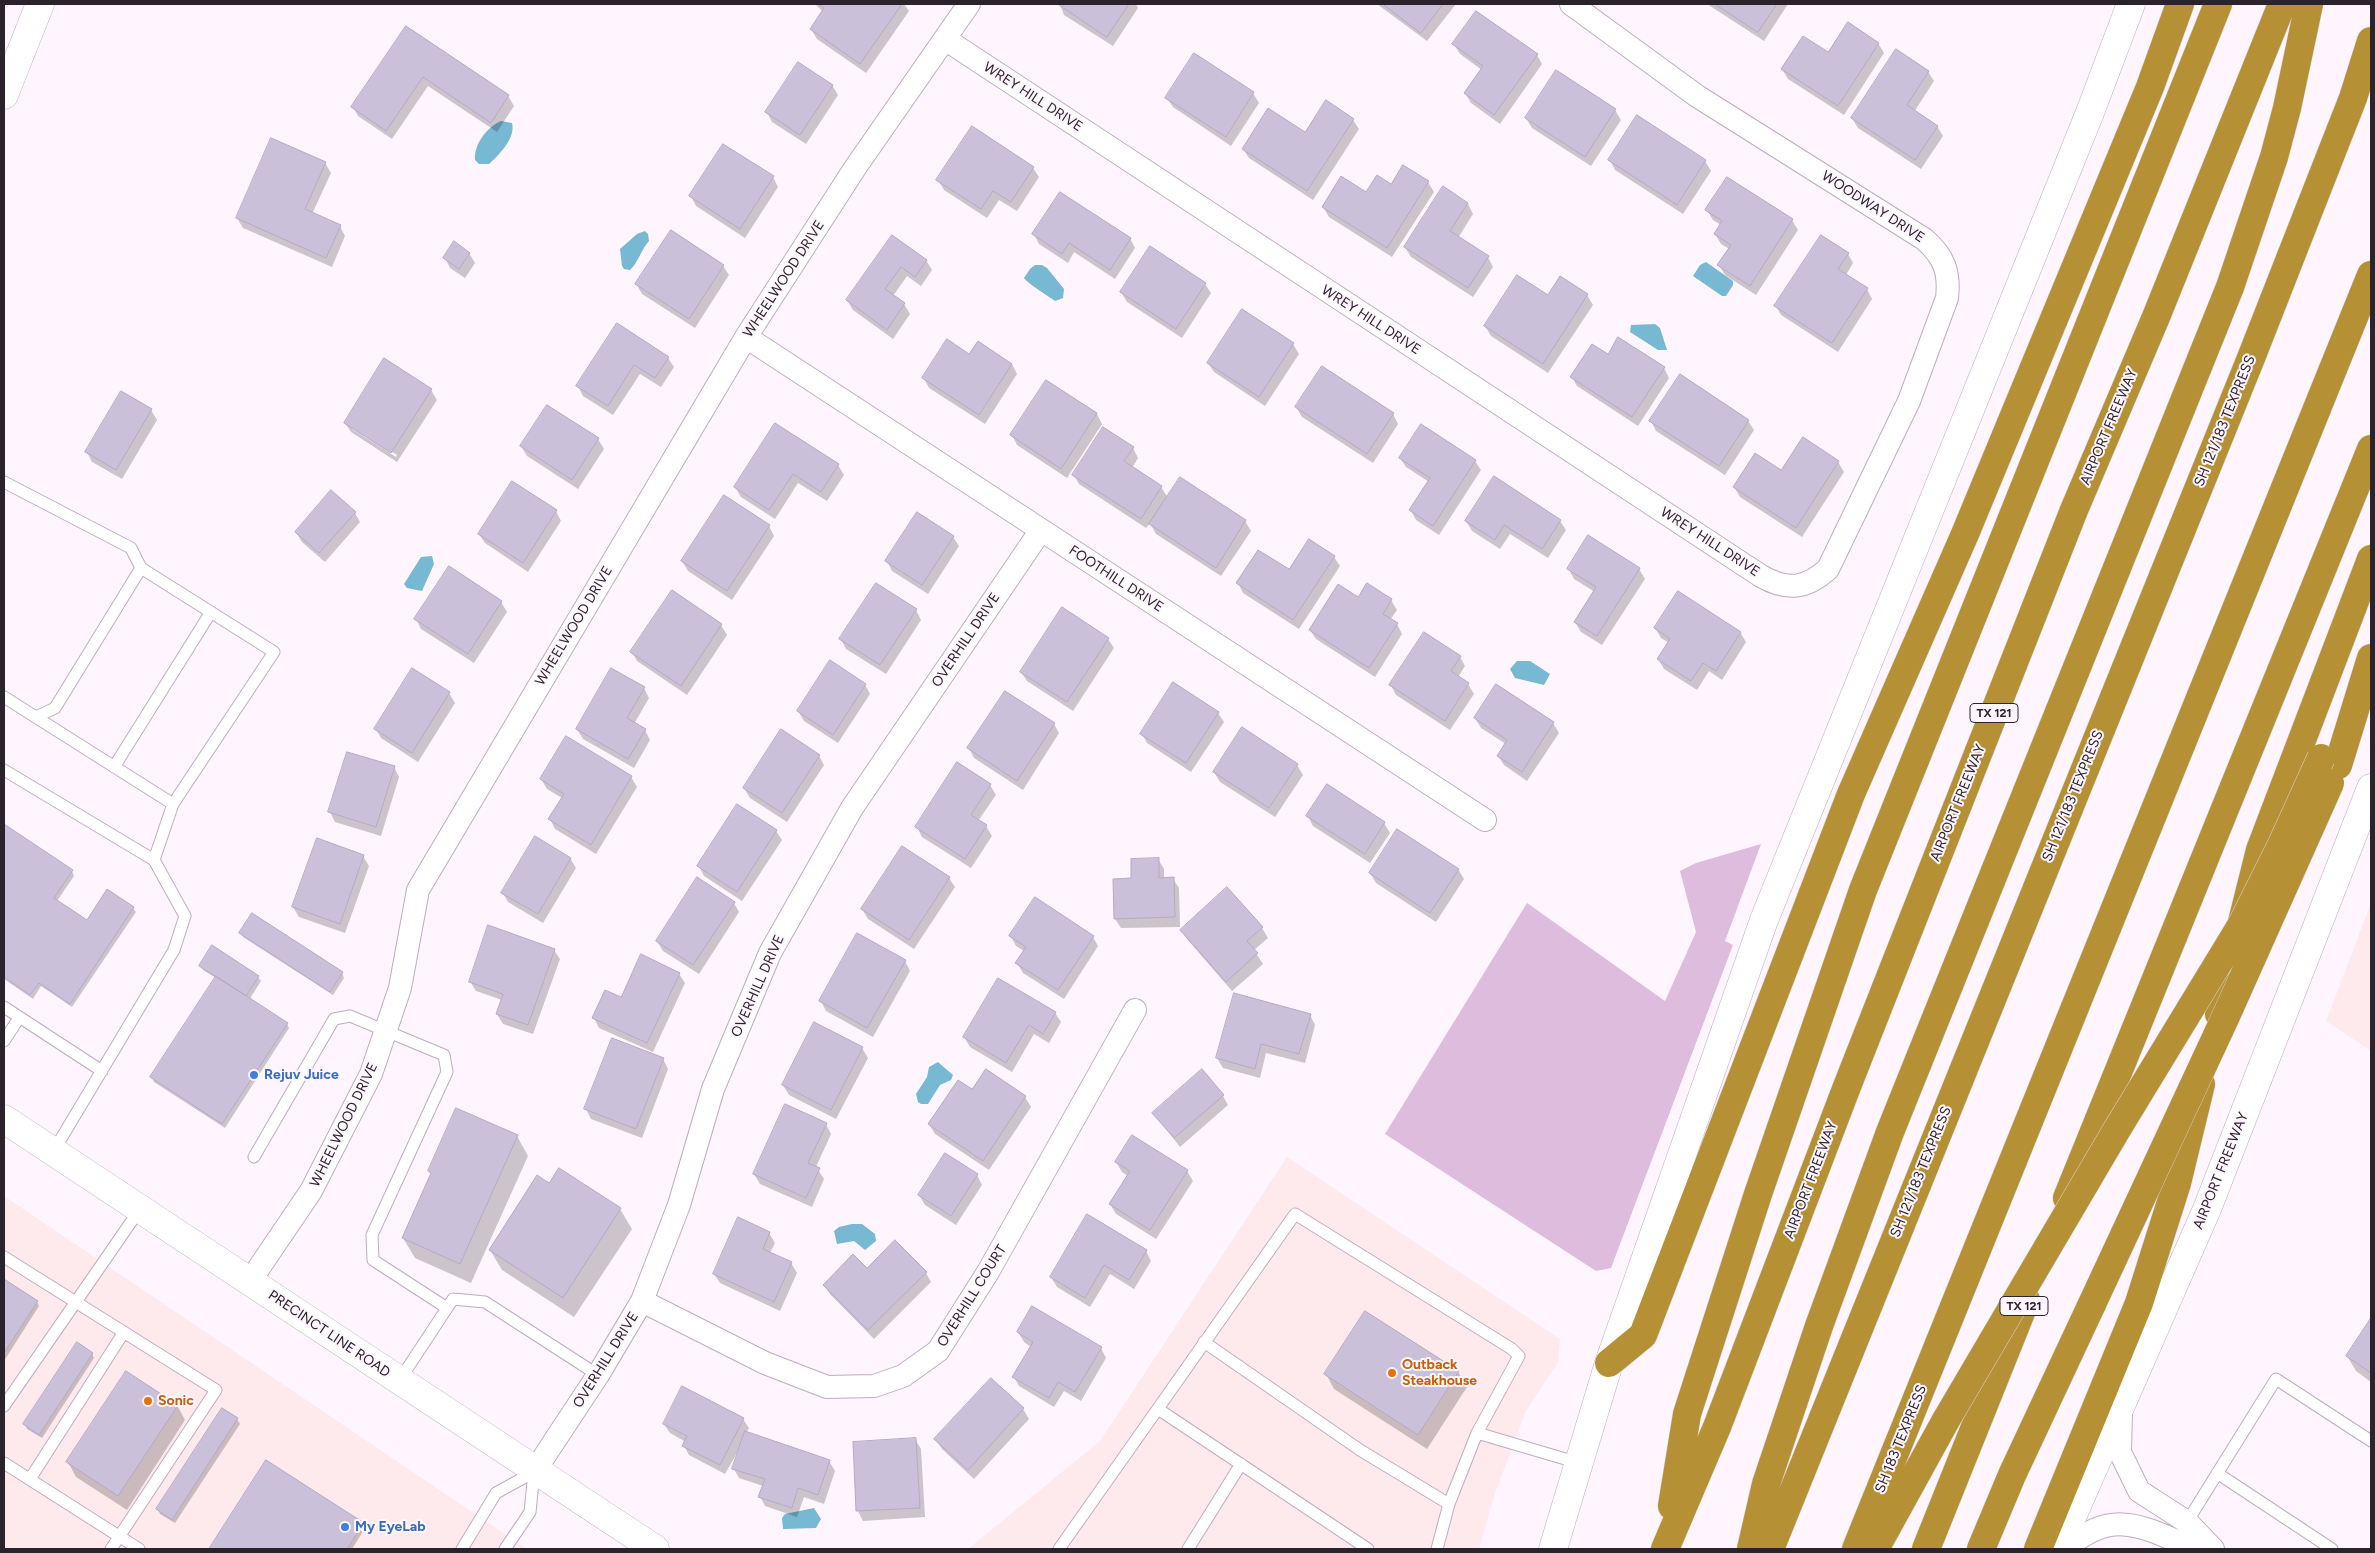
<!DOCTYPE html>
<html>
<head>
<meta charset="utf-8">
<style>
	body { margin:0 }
	#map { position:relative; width:2375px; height:1553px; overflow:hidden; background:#fef5fe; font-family:Figtree,sans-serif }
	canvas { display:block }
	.frame { position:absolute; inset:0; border:5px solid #2b232c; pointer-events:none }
</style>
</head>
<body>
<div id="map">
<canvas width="2375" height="1553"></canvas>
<div class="frame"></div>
</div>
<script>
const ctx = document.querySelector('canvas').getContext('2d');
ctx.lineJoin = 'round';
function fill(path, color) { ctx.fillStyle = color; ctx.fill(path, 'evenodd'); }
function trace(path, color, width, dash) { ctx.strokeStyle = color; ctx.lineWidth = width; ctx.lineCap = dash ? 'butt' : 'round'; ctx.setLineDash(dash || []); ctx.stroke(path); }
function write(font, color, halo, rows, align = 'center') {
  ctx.font = font + ' Figtree,sans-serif'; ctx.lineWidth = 4; ctx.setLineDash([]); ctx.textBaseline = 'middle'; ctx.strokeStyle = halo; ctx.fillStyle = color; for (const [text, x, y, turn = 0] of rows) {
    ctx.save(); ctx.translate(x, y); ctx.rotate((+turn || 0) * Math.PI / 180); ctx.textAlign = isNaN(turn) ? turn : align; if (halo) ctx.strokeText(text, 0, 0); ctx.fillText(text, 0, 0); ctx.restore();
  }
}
const commercial = new Path2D(`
	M2371,903V1051L2326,1021Z
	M1287,1157L1560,1339L1558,1362L1526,1411L1495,1493L1479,1549H968L1100,1441Z
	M4,1196L527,1549H4Z`);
const green = new Path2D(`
	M1761,844L1725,941L1733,945L1611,1268L1596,1271L1385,1134L1527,903L1665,1001L1696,932L1680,871L1696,863Z`);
const water = new Path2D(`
	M501,121L512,123C516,138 499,155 489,164H479L475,160C474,144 487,127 501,121Z
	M645,231L648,234L649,241C641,250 638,263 630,270L624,269L622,266L620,249L637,234Z
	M1706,262L1733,281V285L1726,296H1722L1693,276L1700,265Z
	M1035,265H1042L1047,268L1064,289L1063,298L1055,301C1048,296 1027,283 1024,278L1030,269Z
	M1655,324L1660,328L1667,350H1658L1630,332L1631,325Z
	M432,556L434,564L422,591L407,588L404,584L421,557Z
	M1517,661H1530L1550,674L1544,685L1515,678L1510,669Z
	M938,1062L953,1075L951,1080L940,1085L928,1104H921L918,1102L916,1094L927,1077L929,1067Z
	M852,1224H862L875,1234L876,1241L865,1250L854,1241L837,1244L834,1231L839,1227Z
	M814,1508L821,1519L816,1528L783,1529L782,1518L785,1514Z`);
const shadow = new Path2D(`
	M815,4H904L909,11L866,73L817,39L811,29L823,12Z
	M1060,4H1136L1138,8L1113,46L1064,15Z
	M1377,4H1456L1427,41Z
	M1707,4H1788L1764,41Z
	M406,27L508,96L514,106L497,132L428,86L392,139L358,116L353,107Z
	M1878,43L1884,53L1844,115L1788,79L1782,69L1829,54Z
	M1454,44L1537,55L1542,64L1500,124L1471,103L1465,93L1482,70L1460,54Z
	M1194,55L1253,93L1259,103L1231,146L1173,107L1167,98Z
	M1928,72L1934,81L1914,112L1937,126L1943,136L1921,169L1858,128L1852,118Z
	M832,85L838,95L806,144L772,122L767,112Z
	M1615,110L1621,120L1591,166L1532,128L1526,118Z
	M1353,120L1359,129L1313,200L1249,158L1243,149Z
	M1610,160L1705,161L1711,171L1683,214L1615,170Z
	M325,163L331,173L312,214L340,226L345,236L332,267L243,228L237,218Z
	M1033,168L1039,177L1017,211L999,200L987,218L944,190L938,180Z
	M773,177L778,187L745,238L696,206L691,196Z
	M1428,182L1434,192L1392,257L1329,217L1323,207L1392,186Z
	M1443,188L1468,204L1473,214L1458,238L1488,257L1493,267L1473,297L1411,257L1405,247Z
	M1707,210L1792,220L1798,230L1756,295L1725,275L1719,265L1729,249L1721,244L1715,234L1721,225L1713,220Z
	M1034,234L1130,238L1135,248L1115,279L1074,252L1068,263L1039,244Z
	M892,236L926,260L932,270L921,286L907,276L893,296L904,304L910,314L893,339L853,310L847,300Z
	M469,253L475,263L465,278L450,268L445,258Z
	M1848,254L1853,263L1846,275L1867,289L1872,299L1838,352L1781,315L1776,306Z
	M723,266L729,275L695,328L642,294L637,285Z
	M1205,284L1211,293L1182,338L1127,302L1121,292Z
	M1587,295L1593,305L1548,373L1491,336L1485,326Z
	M617,325L668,358L674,367L661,387L640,374L613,415L583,396L578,386Z
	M1293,344L1299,354L1265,406L1214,372L1208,363Z
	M970,356L1012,364L1017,374L985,424L929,388L924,378Z
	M1608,356L1664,368L1669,378L1638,426L1577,386L1572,377Z
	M1047,382L1097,414L1102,424L1067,478L1017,445L1012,435Z
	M431,390L437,400L397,462L351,432L345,423ZM352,426L397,455L396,457L352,429Z
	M122,393L151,410L157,420L122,479L92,462L87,452Z
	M1296,407L1393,414L1398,424L1373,463L1302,417Z
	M1651,421H1748L1754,430L1725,475L1656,431Z
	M776,424L838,465L844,475L827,501L798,483L775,519L741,497L735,487Z
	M598,439L604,449L578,489L527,456L521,446Z
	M1133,448L1138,458L1132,468L1161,487L1168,498L1180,479L1245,521L1251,531L1221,576L1156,534L1150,523L1146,528L1079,484L1074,475Z
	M1400,458L1475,461L1481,470L1439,535L1416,520L1411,510L1429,482L1406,467Z
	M1838,462L1844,472L1802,537L1740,497L1734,487L1782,472Z
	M556,511L561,521L528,572L485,543L479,534Z
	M355,513L360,522L325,562L302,542L296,532Z
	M1466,521H1560L1566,530L1548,558L1510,534L1500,549L1472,531Z
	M769,526L774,536L732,600L688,571L682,561Z
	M953,537L959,546L928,594L892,571L887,561Z
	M1334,557L1340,566L1299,629L1243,593L1238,583L1289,571Z
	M449,568L501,602L507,612L474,663L421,629L416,619Z
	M1569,569H1639L1645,579L1602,645L1581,632L1575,622L1595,592L1574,579Z
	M672,592L721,625L727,635L687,695L637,661L632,652Z
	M1391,600L1397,610L1390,620L1397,624L1402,634L1375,677L1316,639L1310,630Z
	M916,610L921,620L886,674L846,649L841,639Z
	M1655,628L1740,632L1746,642L1722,680L1709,671L1697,690L1664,669L1658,659L1669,643L1661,638Z
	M1108,639L1114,648L1073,711L1027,681L1021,672Z
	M1460,657L1465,666L1458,677L1468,684L1474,694L1450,730L1396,695L1391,685Z
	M865,685L870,694L838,743L804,721L798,711Z
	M644,688L649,698L634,724L645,730L650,740L634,768L583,739L577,729Z
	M449,693L455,703L418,762L381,738L376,729Z
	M1218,713L1224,722L1191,772L1147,743L1142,734Z
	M1475,718L1553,723L1559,733L1527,781L1504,765L1498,756L1506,744L1481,728Z
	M1054,724L1059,733L1023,790L974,758L969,748Z
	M819,756L824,765L787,822L750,798L744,788Z
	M1297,765L1303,775L1275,817L1220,782L1214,772Z
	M394,767L399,777L381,836L335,822L330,812Z
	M631,777L637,787L596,854L555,829L550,819L562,798L547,789L541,779Z
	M990,785L996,795L978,821L986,826L992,836L971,868L922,837L917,827Z
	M1327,786L1384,823L1390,833L1370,863L1313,826L1308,816Z
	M4,825L72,871L74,876L57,901L87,922L133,908L136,912L72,1007L41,986L33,999L4,979Z
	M776,831L782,840L742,901L704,876L699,866Z
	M363,856L369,866L345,933L299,917L293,907Z
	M570,858L576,868L543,923L508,902L503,893Z
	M1158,859L1164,869V879H1173L1179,888L1180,927L1121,928L1115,919L1132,880Z
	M1458,869L1464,879L1436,922L1376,883L1370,873Z
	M949,878L955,887L914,949L868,919L862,909Z
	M1227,889L1262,928L1268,938L1254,950L1263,964L1232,991L1187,939L1181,930Z
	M734,903L739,912L699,974L663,951L657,941Z
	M241,933L342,973L344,978L333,995L243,937Z
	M1011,936L1093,937L1098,946L1064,999L1023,973L1017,963L1024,951L1016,946Z
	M554,950L560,959L533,1034L503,1024L497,1014L502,1000L476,991L470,981Z
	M905,961L910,971L873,1037L826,1011L821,1001Z
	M201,966L258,977L261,981L249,1000L287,1024L289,1028L225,1128L154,1082L152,1077L216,978L203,970Z
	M679,974L685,983L653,1052L599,1028L594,1018L622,998Z
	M1055,1013L1061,1022L1049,1043L1034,1034L1012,1072L970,1047L964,1037Z
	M1310,1015L1315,1025L1305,1063L1266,1053L1260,1078L1223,1068L1217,1058Z
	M862,1048L868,1058L836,1119L789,1095L783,1085Z
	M663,1059L668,1069L642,1138L591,1119L586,1109Z
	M973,1091L1025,1097L1031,1107L989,1170L935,1134L929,1124Z
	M1223,1096L1228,1105L1180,1147L1154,1113Z
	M826,1124L831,1134L816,1167L824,1179L812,1207L760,1184L754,1174Z
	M517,1136L528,1156L471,1283L415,1258L403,1238L432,1175L429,1171Z
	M1116,1162L1187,1171L1193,1181L1156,1239L1116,1214L1110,1204L1128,1176L1122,1172Z
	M977,1175L982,1185L956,1225L925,1205L919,1195Z
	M550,1185L620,1209L632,1229L574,1317L502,1270L490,1250Z
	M769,1233L775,1243L770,1253L791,1263L797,1273L780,1311L720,1283L714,1274Z
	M1146,1251L1151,1261L1134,1289L1110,1274L1090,1307L1057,1287L1051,1277Z
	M867,1270L926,1273L931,1282L874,1339L830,1294L824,1285Z
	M4,1280L37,1302L39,1306L4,1361Z
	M1366,1312L1458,1372L1467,1387L1427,1449L1334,1389L1326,1374Z
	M2371,1320V1382L2356,1371L2347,1356Z
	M1018,1332L1101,1348L1106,1358L1081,1401L1064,1391L1054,1407L1019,1386L1014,1377L1031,1347L1024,1342Z
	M92,1354L94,1358L42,1438L27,1429L25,1424Z
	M177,1405L185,1420L127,1510L76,1477L68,1462Z
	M1023,1409L1029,1419L974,1479L942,1449L936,1440Z
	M237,1419L240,1424L175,1523L160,1514L158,1509Z
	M743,1419L749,1428L746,1433L829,1461L835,1471L824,1504L804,1497L797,1517L765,1506L760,1496L763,1486L739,1478L734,1469L742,1444L725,1474L689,1455L684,1446L686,1442L670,1433L664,1424Z
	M915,1439L921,1449L925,1517L863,1521L858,1511Z
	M267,1462L363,1524L365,1528L352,1549H210Z`);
const building = new Path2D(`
	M818,4H902L860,64L810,29L824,8Z
	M1058,4H1129L1107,37Z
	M1383,4H1443L1421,33Z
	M1715,4H1777L1758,32Z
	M1476,11L1538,54L1494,115L1464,93L1483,66L1452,44Z
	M1848,22L1879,43L1838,106L1781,69L1803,36L1828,52Z
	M406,26L509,95L491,123L423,77L386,131L351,107Z
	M1896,49L1929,71L1907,105L1938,126L1915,160L1851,118Z
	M1194,53L1254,92L1226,137L1165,98Z
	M798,62L833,85L800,135L765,112Z
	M1556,70L1616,109L1585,157L1525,118Z
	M1326,100L1354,119L1307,191L1242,149L1268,108L1305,132Z
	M1637,115L1706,160L1677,205L1608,160Z
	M972,126L1034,167L1011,202L993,191L981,209L936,180Z
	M271,138L326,162L305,209L341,225L326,258L236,218Z
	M723,144L774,176L740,229L689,196Z
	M1403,165L1429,181L1387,248L1322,207L1341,176L1366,192L1377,175L1391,184Z
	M1727,177L1793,219L1750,286L1717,265L1731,245L1714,234L1722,221L1705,210Z
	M1443,186L1468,203L1450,231L1489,256L1468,288L1404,247Z
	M1060,192L1131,238L1110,270L1069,243L1062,254L1032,234Z
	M671,230L724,265L689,319L635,284Z
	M892,235L927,260L915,277L901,267L885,289L905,303L887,330L846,300Z
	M1821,235L1849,253L1838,269L1868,288L1832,343L1774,306Z
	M454,241L470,253L459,269L443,258Z
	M1150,246L1206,283L1176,329L1120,292Z
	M1517,275L1548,295L1560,276L1588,294L1543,364L1484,326Z
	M1242,309L1294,343L1259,397L1207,363Z
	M617,323L669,357L655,378L634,365L608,406L576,386Z
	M1618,337L1665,367L1632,417L1570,377L1592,344L1608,354Z
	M947,339L969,354L978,341L1012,364L979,415L922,378Z
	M384,358L432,389L391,453L344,423Z
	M1322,366L1394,413L1367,454L1295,407Z
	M1680,374L1749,420L1719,466L1649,421Z
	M1046,380L1097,413L1061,469L1010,435Z
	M121,391L152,409L116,470L85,452Z
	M547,405L599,438L572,480L520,446Z
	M775,423L839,464L821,492L793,474L769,510L734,487Z
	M1421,424L1476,460L1433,526L1409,510L1430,478L1399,458Z
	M1103,427L1134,447L1124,461L1162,486L1141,519L1072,475Z
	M1803,437L1839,461L1796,528L1733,487L1755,453L1781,470Z
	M1494,476L1561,520L1542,549L1504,525L1495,540L1465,521Z
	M1180,477L1246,520L1216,568L1149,524Z
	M512,481L557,510L523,563L478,534Z
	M331,490L356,512L319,553L295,532Z
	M724,495L770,525L727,591L681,561Z
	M917,512L954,536L922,585L885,561Z
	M1588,535L1640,568L1597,636L1574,622L1596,587L1567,569Z
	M1309,539L1335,556L1293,620L1236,583L1258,550L1289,569Z
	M449,566L502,601L468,654L414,619Z
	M876,583L917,609L880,665L839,639Z
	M1367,583L1392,599L1383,614L1398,623L1369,668L1309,630L1338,584L1358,597Z
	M672,590L722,624L681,686L630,652Z
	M1678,591L1741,632L1716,671L1703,663L1691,681L1657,659L1670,639L1654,628Z
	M1062,607L1109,638L1067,702L1020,672Z
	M1424,632L1461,656L1451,671L1469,683L1445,721L1389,685Z
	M830,660L866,684L833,735L797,711Z
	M412,668L450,692L412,753L374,729Z
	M611,668L645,687L627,718L646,729L628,759L576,729Z
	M1173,682L1219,712L1186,763L1140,734Z
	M1496,684L1554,722L1522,772L1497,756L1507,740L1474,718Z
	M1005,691L1055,723L1017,781L967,748Z
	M1242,727L1298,764L1269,808L1213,772Z
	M781,729L820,755L782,813L743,788Z
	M566,736L632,776L591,845L548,819L564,794L540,779Z
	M347,752L395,766L376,827L328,812Z
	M957,762L991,784L971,815L987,825L965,859L915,827Z
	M1327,784L1385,822L1365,854L1306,816Z
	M737,804L777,830L737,892L697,866Z
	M4,824L73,870L54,898L87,920L107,889L134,907L70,1004L39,983L30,995L4,977Z
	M1397,829L1459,869L1430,913L1369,873Z
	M535,836L571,858L538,914L501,893Z
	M317,838L364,855L340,924L292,907Z
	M902,846L950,877L909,940L861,909Z
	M1159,858V878L1174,877L1175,917L1114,919L1113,879L1131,878V859Z
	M697,877L735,902L693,965L656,941Z
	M1227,887L1263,927L1247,941L1258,953L1226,982L1180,930Z
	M1035,897L1094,936L1058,990L1015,963L1026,947L1009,936Z
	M252,913L343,972L330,992L239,933Z
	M488,925L555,949L528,1025L496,1014L503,994L469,982Z
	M857,933L906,960L867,1028L819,1001Z
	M212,945L259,976L246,996L199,966Z
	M641,954L680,973L647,1043L592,1018L605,990L621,997Z
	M216,976L288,1023L222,1124L150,1077Z
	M998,978L1056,1012L1043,1034L1029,1025L1006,1063L963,1037Z
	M1234,993L1311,1014L1299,1054L1261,1044L1255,1069L1216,1058Z
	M814,1022L863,1047L831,1110L782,1085Z
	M612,1038L664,1058L636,1129L584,1109Z
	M986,1069L1026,1096L983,1161L928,1124L958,1080L972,1089Z
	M1202,1069L1224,1095L1174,1138L1152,1113Z
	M785,1104L827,1123L808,1163L820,1168L806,1198L753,1174Z
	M456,1108L518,1135L460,1264L402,1238L431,1173L428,1171Z
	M1132,1135L1188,1170L1150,1230L1109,1204L1130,1171L1115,1162Z
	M945,1153L978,1174L951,1216L918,1195Z
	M559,1168L621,1208L563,1298L489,1250L537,1175L549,1183Z
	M1087,1214L1147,1250L1129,1280L1104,1265L1085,1298L1050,1277Z
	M738,1217L770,1232L763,1249L792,1262L774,1302L713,1274Z
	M895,1240L927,1272L868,1330L823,1285L853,1254L867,1268Z
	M4,1279L38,1301L4,1353Z
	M1032,1306L1102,1347L1075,1392L1058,1382L1049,1398L1012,1377L1033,1342L1017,1332Z
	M1365,1311L1459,1371L1418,1435L1324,1374Z
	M2371,1318V1373L2346,1356Z
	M77,1342L93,1353L39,1435L23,1424Z
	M126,1371L178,1405L118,1496L66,1462Z
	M991,1378L1024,1408L968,1470L934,1439Z
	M682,1386L744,1418L720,1465L682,1446L687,1436L663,1424Z
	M222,1408L238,1418L172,1520L156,1509Z
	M745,1431L830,1460L818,1495L798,1488L792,1508L758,1497L765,1479L732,1469Z
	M916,1438L920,1508L856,1511L853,1442Z
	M266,1460L364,1523L347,1549H209Z`);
const lane = new Path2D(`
	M4,482L131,548L141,568L55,708L36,717
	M141,568L274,652L173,804
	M4,697L173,804L154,860
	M114,767L211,612
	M4,770L154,860L185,916L174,950L53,1152
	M4,1007L102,1071
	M4,1041L19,1018
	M254,1157L334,1019L350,1016L444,1055L447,1072L372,1235L373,1260L447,1308
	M4,1257L216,1390L111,1549
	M1204,1342L1360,1450L1449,1504
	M399,1381L453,1299L485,1302L598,1375
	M4,1406L140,1209
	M1158,1409L1368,1549
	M4,1463L139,1549
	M2217,1473L2332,1549
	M30,1479L124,1332
	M2187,1522L2276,1379L2371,1441
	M462,1549L496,1493L534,1472
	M505,1549L530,1512L534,1472
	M1059,1549L1295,1214L1512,1349L1519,1356L1477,1433
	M1188,1549L1241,1464
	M1437,1549L1449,1504L1477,1433L1579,1463`);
const street = new Path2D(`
	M945,39L1761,576C1787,591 1806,589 1828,569L1909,401L1947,298C1950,272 1944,256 1924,239L1697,96L1571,4
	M746,337L1485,820
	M250,1281L311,1191L371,1074L400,988L418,890L746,337L855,168L969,4
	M642,1301L765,1363L827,1387L874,1386L903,1376L938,1351L988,1272L1135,1010
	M2121,1411L2120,1452L2139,1491L2187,1522L2213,1549
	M534,1472L598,1375L642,1301L679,1205L713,1089L770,953L852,808L1041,530
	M2066,1549C2113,1506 2145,1528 2195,1549`);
const secondary = new Path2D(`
	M4,95L40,4
	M4,1119C221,1262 437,1407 655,1549
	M1553,1549L1609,1363L1764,920L2089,115L2131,4
	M2058,1549L2207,1209L2371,788`);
const highway = new Path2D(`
	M2338,765L2371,658
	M2219,1014L2260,850L2371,559
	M2067,1198L2371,449
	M1609,1363L1643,1335L1851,794L1965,534L2150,87L2180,4
	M1672,1506L1687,1414L1758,1194L1863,890L2218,4
	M1665,1549L1717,1427L1846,1089L2074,510L2156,317L2282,4
	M1751,1549L1766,1484L1819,1326L1890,1132L2230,287L2274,157L2287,108L2309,4
	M1770,1549L2251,358L2353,98L2371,41
	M1856,1549L2371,275
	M1875,1549L1946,1420
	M1926,1549L2026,1300
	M1981,1549L2012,1475L2092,1304
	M2038,1549L2139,1303L2177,1183L2201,1084`);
const highwayBridge = new Path2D(`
	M2092,1304L2226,1016L2330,783
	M1946,1420L2116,1131L2242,924L2281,846L2321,758`);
const markers = [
	[254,1075,5,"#3f7fe0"],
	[1392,1373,5,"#e8710a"],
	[148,1401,5,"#e8710a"],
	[345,1527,5,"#3f7fe0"]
];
const shields = [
	[1994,713,48],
	[2024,1306,48]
];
const shieldNames = [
	["TX 121",1994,713],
	["TX 121",2024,1306]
];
const streetNames = [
	["WREY HILL DRIVE",1033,97,33],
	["WOODWAY DRIVE",1873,207,33],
	["WHEELWOOD DRIVE",784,279,-57],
	["WREY HILL DRIVE",1371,320,33],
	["SH 121/183 TEXPRESS",2225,421,-68],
	["AIRPORT FREEWAY",2109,427,-67],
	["WREY HILL DRIVE",1710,542,33],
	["FOOTHILL DRIVE",1116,579,33],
	["WHEELWOOD DRIVE",574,626,-59],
	["OVERHILL DRIVE",966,640,-56],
	["SH 121/183 TEXPRESS",2073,796,-68],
	["AIRPORT FREEWAY",1958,803,-68],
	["OVERHILL DRIVE",758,986,-66],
	["WHEELWOOD DRIVE",344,1125,-64],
	["AIRPORT FREEWAY",2221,1171,-68],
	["SH 121/183 TEXPRESS",1921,1172,-68],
	["AIRPORT FREEWAY",1811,1180,-69],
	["OVERHILL COURT",972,1296,-58],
	["PRECINCT LINE ROAD",329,1334,34],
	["OVERHILL DRIVE",606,1360,-58],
	["SH 183 TEXPRESS",1901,1439,-68]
];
const shopNames = [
	["Rejuv Juice",264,1075],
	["My EyeLab",355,1527]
];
const foodNames = [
	["Outback",1402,1365],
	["Steakhouse",1402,1381],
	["Sonic",158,1401]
];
fill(commercial, '#fee9ed');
fill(green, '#ddbcdd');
fill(water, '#77b8d2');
fill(shadow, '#0003');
fill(building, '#cac0da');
trace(building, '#b4aac3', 1);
trace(lane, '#c0abc0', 13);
trace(street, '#c0abc0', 24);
trace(secondary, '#c0abc0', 29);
trace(highway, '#d9d7d9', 29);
trace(lane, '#fff', 11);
trace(street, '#fff', 22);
trace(secondary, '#fff', 28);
trace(highway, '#b59035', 28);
trace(highwayBridge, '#d9d7d9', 29, []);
trace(highwayBridge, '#b59035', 28);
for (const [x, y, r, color] of markers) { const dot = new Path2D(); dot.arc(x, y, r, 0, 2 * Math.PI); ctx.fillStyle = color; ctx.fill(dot); trace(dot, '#fef5fe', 2); }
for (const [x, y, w] of shields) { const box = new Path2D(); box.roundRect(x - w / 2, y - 9.5, w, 19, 4); ctx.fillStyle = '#fef5fe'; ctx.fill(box); trace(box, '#2b232c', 1); }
write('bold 12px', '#2b232c', null, shieldNames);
write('14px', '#2b232c', '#fef5fe', streetNames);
write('bold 14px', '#366cbe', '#fef5fe', shopNames, 'left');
write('bold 14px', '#c56008', '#fef5fe', foodNames, 'left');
</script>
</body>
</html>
